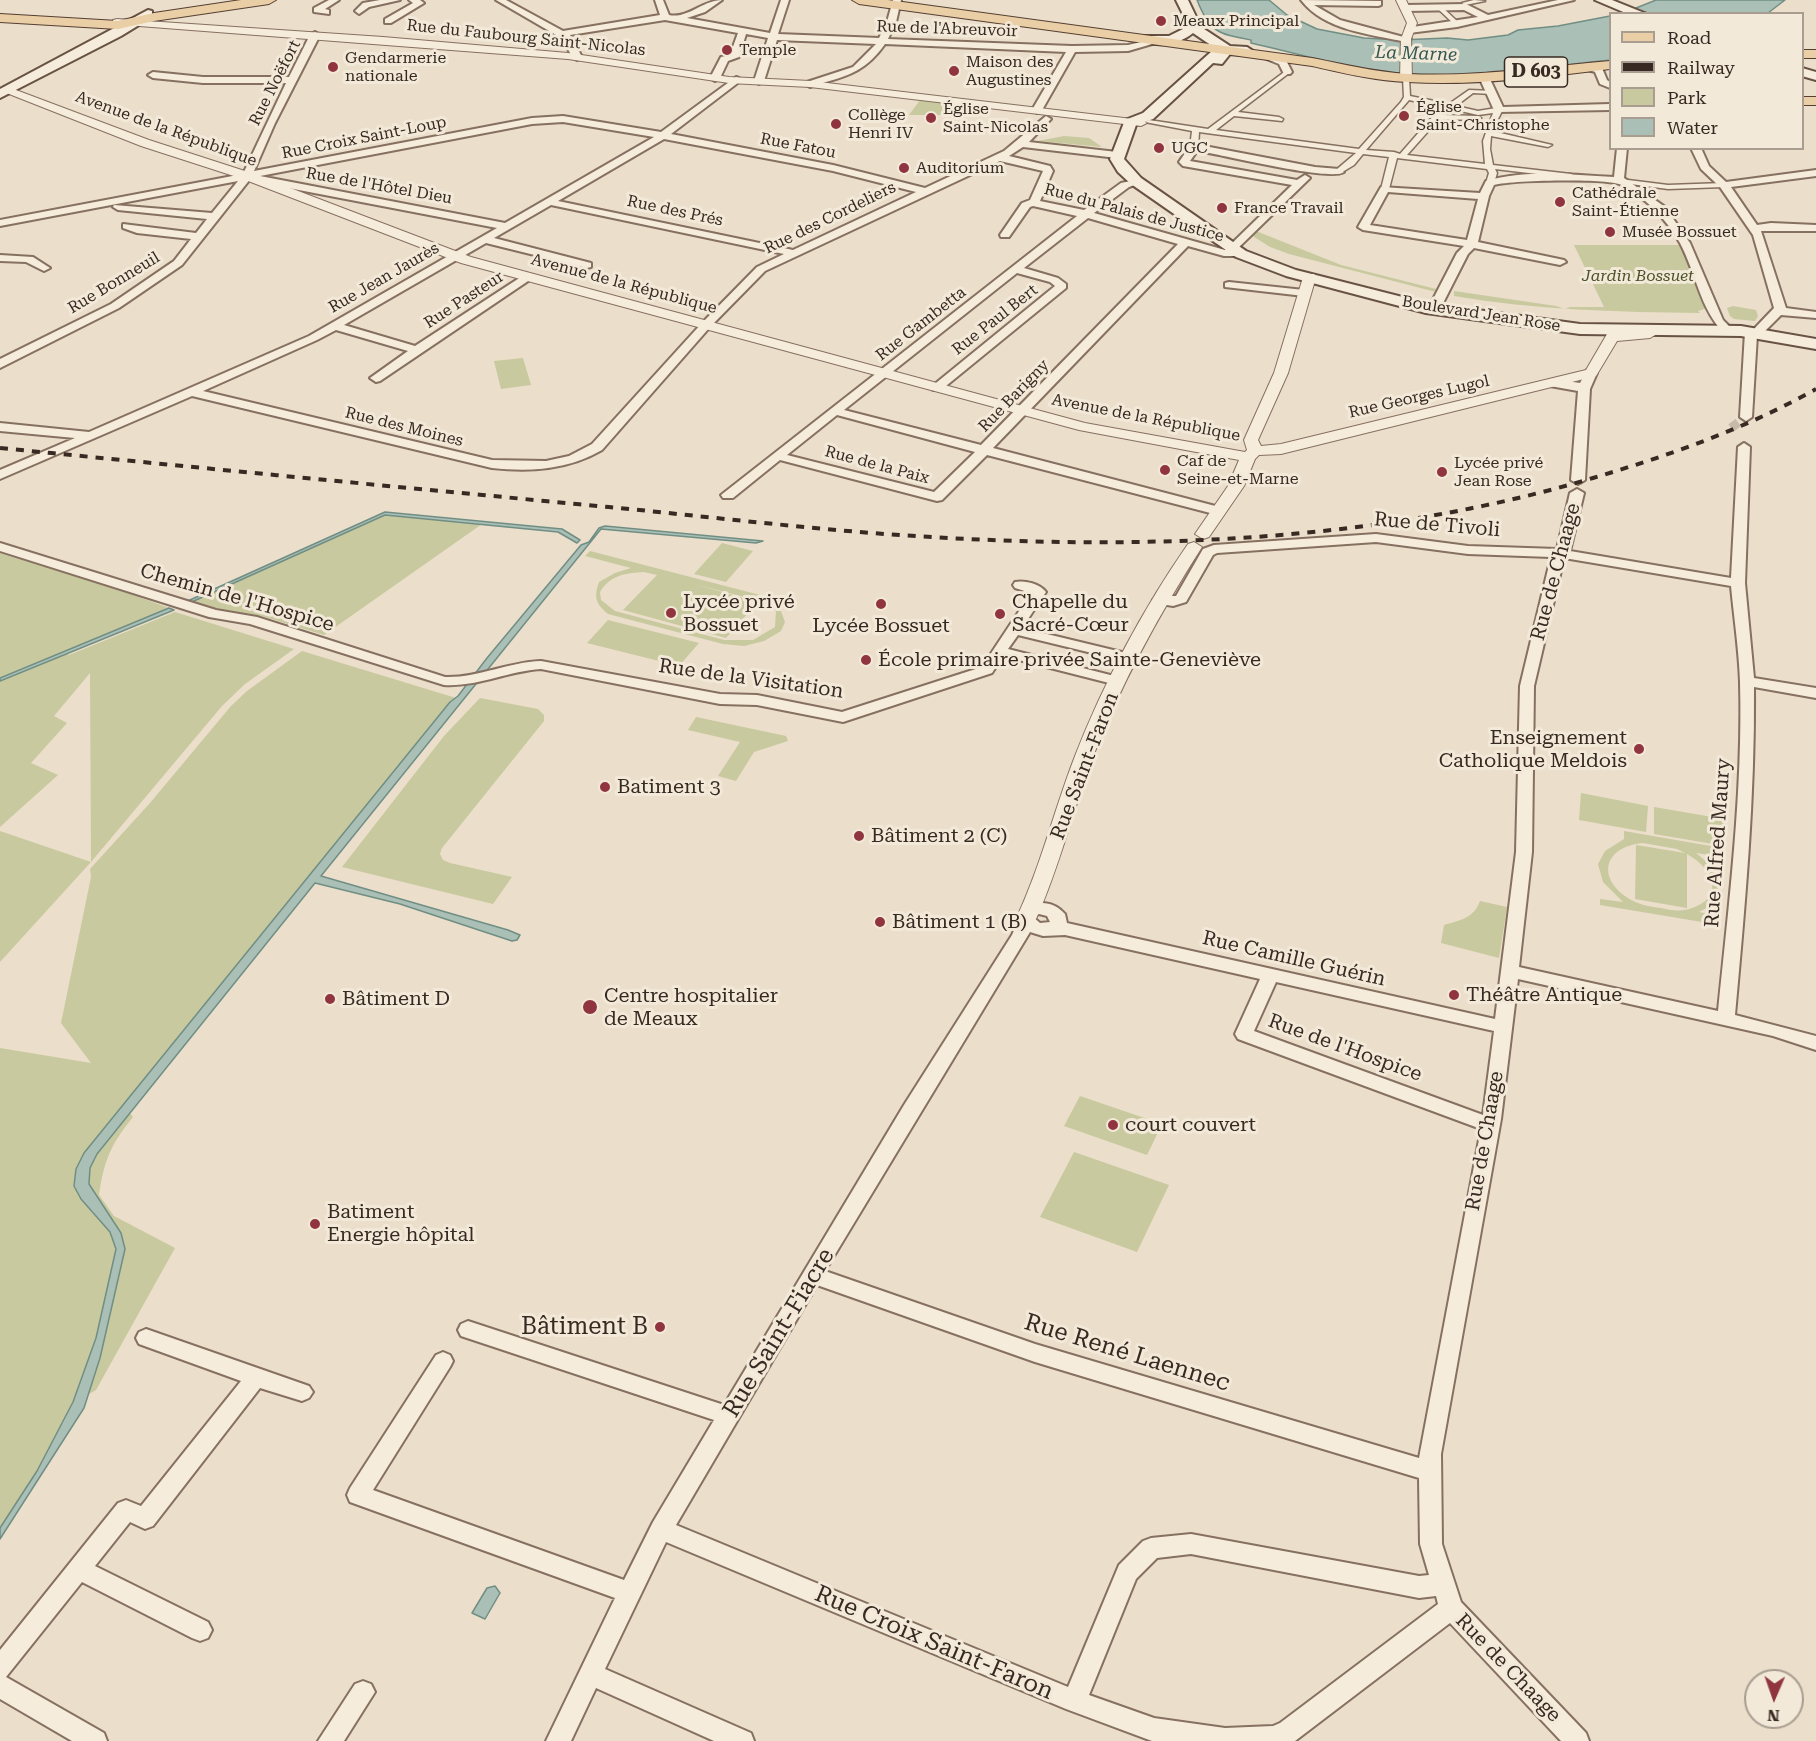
<!DOCTYPE html>
<html>
<head>
<meta charset="utf-8">
<style>
	body { margin:0 }
	#map { position:relative; width:1816px; height:1741px; overflow:hidden; background:#ebdeca; font-family:"Roboto Serif",serif }
	canvas { display:block }
	.legend { position:absolute; left:1609px; top:12px; width:195px; height:138px; box-sizing:border-box; background:#f3e9d9; border:2px solid #a89d90; margin:0; padding:8px 10px; list-style:none; font-size:18px; color:#382a22 }
	.legend li { display:flex; align-items:center; gap:12px; height:30px }
	.legend b { width:30px; border:2px solid #a89d90 }
	.north { position:absolute; left:1744px; top:1669px; width:60px; height:60px; box-sizing:border-box; background:#f3e9d9; border:2px solid #a89d90; border-radius:50%; rotate:182deg; font-size:16px; font-weight:700; line-height:24px; text-align:center; color:#382a22 }
	.north::after { content:''; display:block; margin:auto; width:21px; height:27px; background:#90353f; clip-path:polygon(50% 0,100% 100%,50% 72%,0 100%) }
</style>
</head>
<body>
<div id="map">
<canvas width="1816" height="1741"></canvas>
<ul class="legend">
<li><b style="height:8px;background:#eacea6"></b>Road</li>
<li><b style="height:8px;background:#382a22"></b>Railway</li>
<li><b style="height:16px;background:#c8c99e"></b>Park</li>
<li><b style="height:16px;background:#aac0b7"></b>Water</li>
</ul>
<div class="north">N</div>
</div>
<script>
const ctx = document.querySelector('canvas').getContext('2d');
ctx.lineJoin = 'round';
function fill(path, color) { ctx.fillStyle = color; ctx.fill(path, 'evenodd'); }
function trace(path, color, width, dash) { ctx.strokeStyle = color; ctx.lineWidth = width; ctx.lineCap = dash ? 'butt' : 'round'; ctx.setLineDash(dash || []); ctx.stroke(path); }
function write(font, color, halo, rows, align = 'center') {
  ctx.font = font + ' "Roboto Serif",serif'; ctx.lineWidth = 6; ctx.setLineDash([]); ctx.textBaseline = 'middle'; ctx.strokeStyle = halo; ctx.fillStyle = color; for (const [text, x, y, turn = 0] of rows) {
    ctx.save(); ctx.translate(x, y); ctx.rotate((+turn || 0) * Math.PI / 180); ctx.textAlign = isNaN(turn) ? turn : align; if (halo) ctx.strokeText(text, 0, 0); ctx.fillText(text, 0, 0); ctx.restore();
  }
}
const green = new Path2D(`
	M920,100L955,103L956,107H971L969,115H909Z
	M1064,136L1089,138L1102,147L1038,141Z
	M1256,231L1341,265L1436,289V292L1289,254L1270,247L1251,235Z
	M1574,245H1681L1707,308L1698,311L1700,313C1617,312 1536,310 1454,296V291L1556,306L1565,309L1570,307H1604Z
	M1733,306L1756,310L1758,316L1755,321L1734,319L1730,316L1727,308Z
	M523,358L531,385L501,389L494,361Z
	M385,515L482,524L324,635L262,616L222,610L191,602Z
	M722,543L753,551L726,582L694,574Z
	M590,551L791,603L787,608L779,606L785,622L781,631L764,641L744,646L723,644L608,614C595,603 594,597 599,582L615,573L631,568L585,556ZM644,572L657,575L623,610L726,638L758,602L694,584L764,602L776,611L775,627L753,640H724L615,611L601,600L600,592C610,575 626,573 644,572Z
	M0,553L118,589L169,608L64,652L69,655L175,612L294,649L245,684L222,706L91,862L0,962V831L91,862L90,673L54,716L67,723L31,763L58,775L0,827Z
	M608,620L699,643L679,666L587,643Z
	M302,651L456,698L450,702L124,1105L133,1117C111,1144 104,1160 99,1195L114,1216L175,1248L96,1390L73,1403L37,1471L0,1528V1048L91,1063L61,1023L91,877L90,869L150,803L231,706L247,691Z
	M480,698L538,709L544,715V721L442,848L440,854L443,860L450,863L512,877L493,904L342,867L444,736Z
	M696,717L786,736L788,741L754,752L736,781L718,776L740,742L688,730Z
	M1581,793L1648,806L1646,832L1579,820Z
	M1654,807L1724,819L1725,846L1654,834Z
	M1624,831L1722,848V857L1696,853C1720,871 1734,895 1699,912L1709,914L1708,923L1600,905V899L1623,902L1603,882L1598,864L1605,851L1624,839ZM1643,843L1677,849L1685,853L1636,845L1635,899L1687,908V854C1699,861 1715,874 1712,890C1710,898 1704,903 1697,906C1685,912 1673,911 1661,908C1653,907 1645,906 1638,903C1599,887 1596,848 1643,843Z
	M1480,901L1507,907L1499,958L1441,943L1444,925C1461,920 1474,918 1480,901Z
	M1080,1096L1162,1124L1147,1155L1064,1126Z
	M1074,1152L1169,1185L1137,1252L1040,1217Z`);
const water = new Path2D(`
	M1197,0H1269L1287,15L1317,29L1364,38L1400,40L1447,38L1468,40L1508,35L1518,30L1558,26L1610,16V60C1541,67 1469,80 1399,73C1349,69 1300,54 1251,43V40C1219,34 1210,33 1197,0Z
	M1656,0H1785L1768,13L1621,14Z
	M385,512L562,529L580,540L577,543L558,532L385,515L185,605L181,604Z
	M605,526L763,541L756,543L601,529L321,876L508,930L520,935L517,940L512,941L400,904L315,883L97,1154L90,1168L89,1184L121,1233L125,1249L100,1358L84,1408L0,1539V1528L37,1471L73,1402L96,1338L116,1249L110,1232L81,1199L74,1186L76,1169L84,1153L450,702L458,696L487,658L581,545L589,542L599,528Z
	M169,608L174,610L0,681V678Z
	M495,1586L500,1593L485,1619L472,1613L487,1588Z`);
const pedestrianTunnel = new Path2D(`
	M1731,428L1746,417`);
const pedestrian = new Path2D(`
	M1474,0L1485,1L1465,5L1462,3Z
	M1437,6H1441L1459,23V25H1455L1437,8Z
	M1287,70L1289,71V73L1238,112L1279,117L1283,119L1282,121L1234,116L1216,130L1359,149L1401,102L1404,97L1403,78L1406,76L1409,78L1410,96L1449,104L1469,90L1494,91V93L1492,94L1473,93L1456,106L1478,111L1502,107L1503,109L1492,131L1552,145L1548,147L1491,136L1490,149L1493,165L1571,174L1575,176L1571,178L1495,169L1497,173L1494,183L1490,185L1486,183L1489,173L1487,169L1397,158L1389,189L1385,191L1381,189L1389,157L1363,154L1354,165L1339,174L1335,172L1336,170L1356,153L1199,132L1198,148L1194,150L1190,148L1192,131L1145,122L1149,120L1208,129ZM1409,100L1445,108L1434,115L1400,154L1394,152L1366,150ZM1452,109L1478,115L1493,113L1483,141L1485,164L1407,155L1439,119L1477,120L1481,118L1477,116L1444,115Z
	M1620,179L1668,185L1724,183L1728,185L1724,187L1668,189L1623,183L1619,181Z`);
const minor = new Path2D(`
	M329,0H339L325,9L329,10V14L314,12V8Z
	M380,0H400L369,7L359,14L355,11L363,3Z
	M409,0H420L424,3L391,23H385V19L413,3Z
	M496,0H506L563,31L660,15L655,0H663L669,15C688,19 703,0 722,0L705,12L687,18L770,33L781,0H789L778,34L879,38L887,22L893,0H901L896,22L888,39L1072,46L1128,45L1154,39L1159,42L1128,51L1075,52L1042,110L1037,113L1032,110L1066,52L885,44C863,75 844,76 810,87L805,84L807,82L853,67L876,44L777,40L764,81L759,84L754,81L768,38L746,34L739,57L728,61L720,78L715,81L710,78L721,57L730,55L738,33L665,20L570,35L582,57L577,60L572,57L563,39Z
	M1301,0L1381,1V5L1378,6L1314,5L1340,20L1411,39L1406,42C1370,34 1325,31 1301,0Z
	M1558,0H1574L1457,27L1409,33L1406,32V28L1478,17L1464,10L1406,11L1402,8L1406,5L1466,4L1488,15Z
	M315,32L320,35L275,123L254,171L532,118L563,116L661,132L736,77L739,78V82L671,134L833,165L925,188L1004,151L1046,116L1051,119L1029,142L1117,152L1122,155L1117,158L1023,147L1009,156L1050,166L1053,171L1040,201L1084,210L1121,183L1140,179V183L1129,187L1094,213L1225,250L1292,185L1183,166L1179,162L1190,146L1199,145L1315,167L1339,169L1344,172C1331,182 1221,154 1197,151L1190,161L1297,180L1305,175L1310,178L1236,250L1245,252V256H1224L1188,246L993,448L1223,508L1225,511L1223,514L1218,515L987,455L942,500L937,501L780,460L733,498H723L721,495L1077,216L1033,206L1030,207L1009,237H1001L1000,235L1022,203L1030,200L1043,171L1000,161L765,271L710,327L602,450C568,470 530,472 492,468L192,396L0,479V470L75,438L0,431V423L89,432L309,336L497,228L257,182L251,178L182,265L119,308L0,368V359L111,304L174,261L191,239L137,233L123,228V224L196,233L207,219L118,210L113,207L114,205L212,213L238,181L0,226V220L243,174L286,83H203L153,78L148,75L153,72L203,77H289L310,35ZM563,122L654,137L505,223L260,176L532,124ZM664,139L833,171L916,192L793,250L558,201ZM551,205L784,254L757,267L702,323L592,444L569,456L546,461L492,460L203,391L317,340L336,330L408,351L370,378L376,382L380,381L534,277L528,274L524,275L415,346L344,325L486,243L587,268L591,267V263L494,238ZM1088,218L1178,244L981,445L844,410L1017,273L1050,282L1055,286L931,387L933,390H941L1066,288V284L1058,278L1024,268ZM837,415L975,452L934,492L787,455Z
	M1267,53L1286,60L1292,72L1290,74H1284L1279,64L1264,58L1262,56Z
	M1587,64L1602,68L1607,80L1610,82V88L1600,84L1595,72L1584,69V65Z
	M1484,74L1489,77L1503,107L1610,104V110L1498,112L1493,108L1479,77Z
	M1617,148H1627L1624,178L1665,207L1690,243L1723,320L1734,331L1732,333H1724C1700,309 1696,273 1680,243C1667,220 1646,198 1622,185C1608,178 1512,180 1494,185L1489,196L1478,242L1564,260L1566,262L1560,265L1474,248L1468,254L1440,309L1434,312L1428,309L1457,253L1464,246L1363,230L1358,227L1381,187L1480,193L1486,181C1527,169 1572,175 1614,177ZM1388,192L1478,199L1467,240L1370,225Z
	M1691,148H1701L1709,166L1726,182L1816,170V176L1731,187L1757,225L1771,223L1816,225V231H1761L1786,308L1816,312V318L1781,315L1762,334L1757,335L1752,417L1746,421L1740,417L1745,332L1747,330L1754,329L1774,308L1753,235L1720,187L1701,169Z
	M0,255L33,257L50,268L44,271L26,262L0,261Z
	M1229,282L1304,290L1310,293L1304,296L1225,287V283Z
	M1591,369L1597,373L1590,389L1585,480L1578,484L1571,480L1578,391L1550,386L1548,383L1554,379L1580,383L1587,370Z
	M1744,443L1750,447L1745,583L1754,678L1816,688V698L1754,687C1755,797 1745,906 1735,1015L1816,1036V1050L1773,1036L1518,979L1501,1119L1441,1454L1442,1544L1461,1602L1586,1733L1589,1741H1561L1450,1623L1295,1741H1152L1066,1709L666,1542L605,1669L751,1733L754,1741H714L596,1688L571,1741H546L615,1598L350,1502L347,1495L350,1488L436,1355L443,1352L450,1355L453,1361L450,1367L373,1490L624,1580L653,1522L714,1420L461,1336L458,1330L461,1324L468,1321L724,1405L904,1105L1012,935L1024,908C1038,900 1054,901 1065,914L1067,923L1495,1019L1516,852L1520,686L1551,557L1468,554L1376,542L1217,553L1213,555L1186,602L1173,606L1155,603L1153,600L1160,596H1176L1203,549L1214,545L1376,534L1468,546L1557,549L1570,493L1577,489L1584,493L1570,551L1731,578L1738,447ZM1564,558L1731,586C1734,618 1739,650 1740,682C1743,791 1729,903 1718,1011L1519,967L1532,852L1534,686ZM1039,914L1047,916L1050,922L1040,923L1033,917ZM1030,932L1043,936L1065,935L1260,979L1235,1034L1238,1039L1481,1129L1419,1458L1035,1344L825,1271ZM1276,982L1494,1031L1483,1115L1254,1031ZM817,1285L1035,1362L1419,1478L1420,1544L1429,1575L1419,1576L1191,1534L1151,1538L1143,1541L1119,1565L1068,1687L676,1525ZM1191,1554L1419,1598L1436,1596L1438,1604L1280,1723L1273,1726L1225,1728L1154,1718L1089,1695L1136,1579L1157,1558Z
	M0,543L216,610L257,617L445,677C478,678 508,662 541,661L720,694L757,695L842,712L982,667L1031,593L1015,588L1013,585L1015,582C1025,580 1040,584 1046,592L1022,628L1134,655L1136,658L1129,662L1018,635L1008,649L1122,678L1124,681L1117,685L1003,656L992,673L843,722L757,705L720,704L541,669C508,671 478,687 444,685L250,624L209,617L0,551Z
	M146,1329L309,1386L313,1392L309,1398L302,1401L260,1388L153,1526L145,1529L130,1522L95,1566L208,1622L212,1630L208,1638L200,1641L192,1638L82,1582L6,1677L104,1733L107,1741H72L0,1699V1650L118,1503L126,1500L141,1506L241,1381L139,1344L136,1338L139,1332Z
	M363,1681L371,1684L375,1692L344,1741H318L355,1684Z`);
const tertiary = new Path2D(`
	M1396,0H1406L1417,23L1411,39L1412,78L1406,81L1400,78L1401,39L1407,23Z
	M117,19L383,37L568,53L729,77L810,81L1141,120L1147,123L1141,126L810,87L729,83L568,59L113,24V20Z
	M8,87L149,140L251,173L471,257L1085,423L1245,452L1247,450L1244,440L1274,373L1304,274H1314L1316,277L1288,373L1258,440L1261,446L1281,444L1586,370L1607,334L1650,330L1657,334L1650,338L1617,341L1596,376L1281,454L1259,455L1255,459L1244,486L1209,537L1203,539L1195,534L1228,486L1239,460L1079,430L461,263L243,179L141,146L4,92V88Z
	M1194,542L1202,547C1160,613 1122,681 1094,754C1073,809 1060,866 1036,919L1033,924L1026,926L1019,924L1016,919C1041,866 1054,810 1075,756C1104,682 1143,609 1188,544Z`);
const secondary = new Path2D(`
	M1176,0H1188L1201,27L1230,46L1247,47L1253,51L1247,55L1230,54L1222,64L1213,63L1153,119L1136,125L1124,159L1141,178L1246,251L1296,270L1426,303L1580,324L1741,326L1816,339V349L1741,336L1580,334L1426,313L1286,276L1236,257L1131,184L1118,172L1110,159L1125,120L1143,113L1212,51L1218,50L1193,33C1179,45 1159,46 1141,42L1139,39L1141,36H1169L1183,29L1180,18L1183,14Z
	M1595,0H1612L1647,14H1628Z
	M148,10L152,11V17L121,36L0,98V89Z
	M1802,68L1816,72V80L1802,76Z`);
const primary = new Path2D(`
	M241,0H276L269,4L154,21L118,29L0,22V14L118,21L154,13Z
	M852,0H888L1312,58C1343,64 1375,72 1408,74C1475,77 1543,67 1610,61V69C1544,77 1475,86 1408,82C1375,81 1343,73 1312,66L859,4Z
	M1802,50H1816V58H1802Z
	M1802,97H1816V105H1802Z`);
const rail = new Path2D(`
	M0,448C203,468 406,488 609,507C701,516 793,527 885,534C1121,551 1365,546 1593,478C1670,455 1745,429 1816,389`);
const markers = [
	[1161,21,6,"#90353f"],
	[727,50,6,"#90353f"],
	[333,67,6,"#90353f"],
	[954,71,6,"#90353f"],
	[1404,116,6,"#90353f"],
	[931,118,6,"#90353f"],
	[836,124,6,"#90353f"],
	[1159,148,6,"#90353f"],
	[904,168,6,"#90353f"],
	[1560,202,6,"#90353f"],
	[1222,208,6,"#90353f"],
	[1610,232,6,"#90353f"],
	[1165,470,6,"#90353f"],
	[1442,472,6,"#90353f"],
	[881,604,6,"#90353f"],
	[671,613,6,"#90353f"],
	[1000,614,6,"#90353f"],
	[866,660,6,"#90353f"],
	[1639,749,6,"#90353f"],
	[605,787,6,"#90353f"],
	[859,836,6,"#90353f"],
	[880,922,6,"#90353f"],
	[1454,995,6,"#90353f"],
	[330,999,6,"#90353f"],
	[590,1007,8,"#90353f"],
	[1113,1125,6,"#90353f"],
	[315,1224,6,"#90353f"],
	[660,1327,6,"#90353f"]
];
const farPoinames = [
	["Meaux Principal",1173,21],
	["Temple",739,50],
	["Gendarmerie",345,58],
	["nationale",345,76],
	["Maison des",966,62],
	["Augustines",966,80],
	["Église",1416,107],
	["Saint-Christophe",1416,125],
	["Église",943,109],
	["Saint-Nicolas",943,127],
	["Collège",848,115],
	["Henri IV",848,133],
	["UGC",1171,148],
	["Auditorium",916,168],
	["Cathédrale",1572,193],
	["Saint-Étienne",1572,211],
	["France Travail",1234,208],
	["Musée Bossuet",1622,232],
	["Caf de",1177,461],
	["Seine-et-Marne",1177,479],
	["Lycée privé",1454,463],
	["Jean Rose",1454,481]
];
const farStreetnames = [
	["Rue de l'Abreuvoir",947,29,2],
	["Rue du Faubourg Saint-Nicolas",526,38,6],
	["Rue Noëfort",275,83,-63],
	["Avenue de la République",166,129,20],
	["Rue Croix Saint-Loup",364,138,-11],
	["Rue Fatou",798,146,11],
	["Rue de l'Hôtel Dieu",379,186,10],
	["Rue des Prés",675,211,12],
	["Rue du Palais de Justice",1134,213,15],
	["Rue des Cordeliers",830,218,-26],
	["Rue Jean Jaurès",384,278,-30],
	["Rue Bonneuil",114,283,-31],
	["Avenue de la République",624,284,15],
	["Rue Pasteur",464,300,-33],
	["Boulevard Jean Rose",1481,314,9],
	["Rue Paul Bert",995,320,-38],
	["Rue Gambetta",921,324,-38],
	["Rue Barigny",1014,396,-46],
	["Rue Georges Lugol",1419,397,-13],
	["Avenue de la République",1146,418,11],
	["Rue des Moines",404,427,14],
	["Rue de la Paix",877,465,15]
];
const farParknames = [
	["Jardin Bossuet",1638,276]
];
const farWaternames = [
	["La Marne",1416,54,2]
];
const shields = [
	[1536,72,63]
];
const shieldNames = [
	["D 603",1536,72]
];
const streetNames = [
	["Rue de Tivoli",1437,525,5],
	["Rue de Chaage",1556,572,-75],
	["Chemin de l'Hospice",237,598,16],
	["Rue de la Visitation",751,679,8],
	["Rue Saint-Faron",1085,766,-69],
	["Rue Alfred Maury",1718,843,-86],
	["Rue Camille Guérin",1294,959,13],
	["Rue de l'Hospice",1345,1048,20],
	["Rue de Chaage",1485,1141,-80],
	["Rue de Chaage",1508,1668,46]
];
const poiNames = [
	["Lycée privé",683,602],
	["Bossuet",683,625],
	["Chapelle du",1012,602],
	["Sacré-Cœur",1012,625],
	["Lycée Bossuet",881,626,"center"],
	["École primaire privée Sainte-Geneviève",878,660],
	["Enseignement",1627,738,"right"],
	["Catholique Meldois",1627,761,"right"],
	["Batiment 3",617,787],
	["Bâtiment 2 (C)",871,836],
	["Bâtiment 1 (B)",892,922],
	["Théâtre Antique",1466,995],
	["Centre hospitalier",604,996],
	["de Meaux",604,1019],
	["Bâtiment D",342,999],
	["court couvert",1125,1125],
	["Batiment",327,1212],
	["Energie hôpital",327,1235]
];
const nearPoinames = [
	["Bâtiment B",648,1327]
];
const nearStreetnames = [
	["Rue Saint-Fiacre",779,1333,-59],
	["Rue René Laennec",1127,1353,17],
	["Rue Croix Saint-Faron",934,1643,23]
];
fill(green, '#c8c99e');
fill(water, '#aac0b7');
trace(water, '#718e84', 1.5);
trace(pedestrianTunnel, '#c7baa8', 9, [9, 4.5]);
trace(pedestrian, '#867060', 3);
trace(minor, '#867060', 4);
trace(tertiary, '#867060', 2);
trace(secondary, '#685243', 4);
trace(primary, '#553f33', 2);
fill(pedestrian, '#f6ecdc');
fill(minor, '#f6ecdc');
fill(tertiary, '#f6ecdc');
fill(secondary, '#f6ecdc');
fill(primary, '#eacea6');
trace(rail, '#382a22', 4, [8, 8]);
for (const [x, y, r, color] of markers) { const dot = new Path2D(); dot.arc(x, y, r, 0, 2 * Math.PI); ctx.fillStyle = color; ctx.fill(dot); trace(dot, '#f3e9d9', 2); }
write('16px', '#382a22', '#f3e9d9', farPoinames, 'left');
write('16px', '#382a22', '#f3e9d9', farStreetnames);
write('italic 16px', '#4d532a', '#f3e9d9', farParknames);
write('italic 18px', '#325650', '#f3e9d9', farWaternames);
for (const [x, y, w] of shields) { const box = new Path2D(); box.roundRect(x - w / 2, y - 15, w, 30, 4.5); ctx.fillStyle = '#f3e9d9'; ctx.fill(box); trace(box, '#382a22', 1.5); }
write('bold 18px', '#382a22', null, shieldNames);
write('20px', '#382a22', '#f3e9d9', streetNames);
write('20px', '#382a22', '#f3e9d9', poiNames, 'left');
write('24px', '#382a22', '#f3e9d9', nearPoinames, 'right');
write('24px', '#382a22', '#f3e9d9', nearStreetnames);
</script>
</body>
</html>
